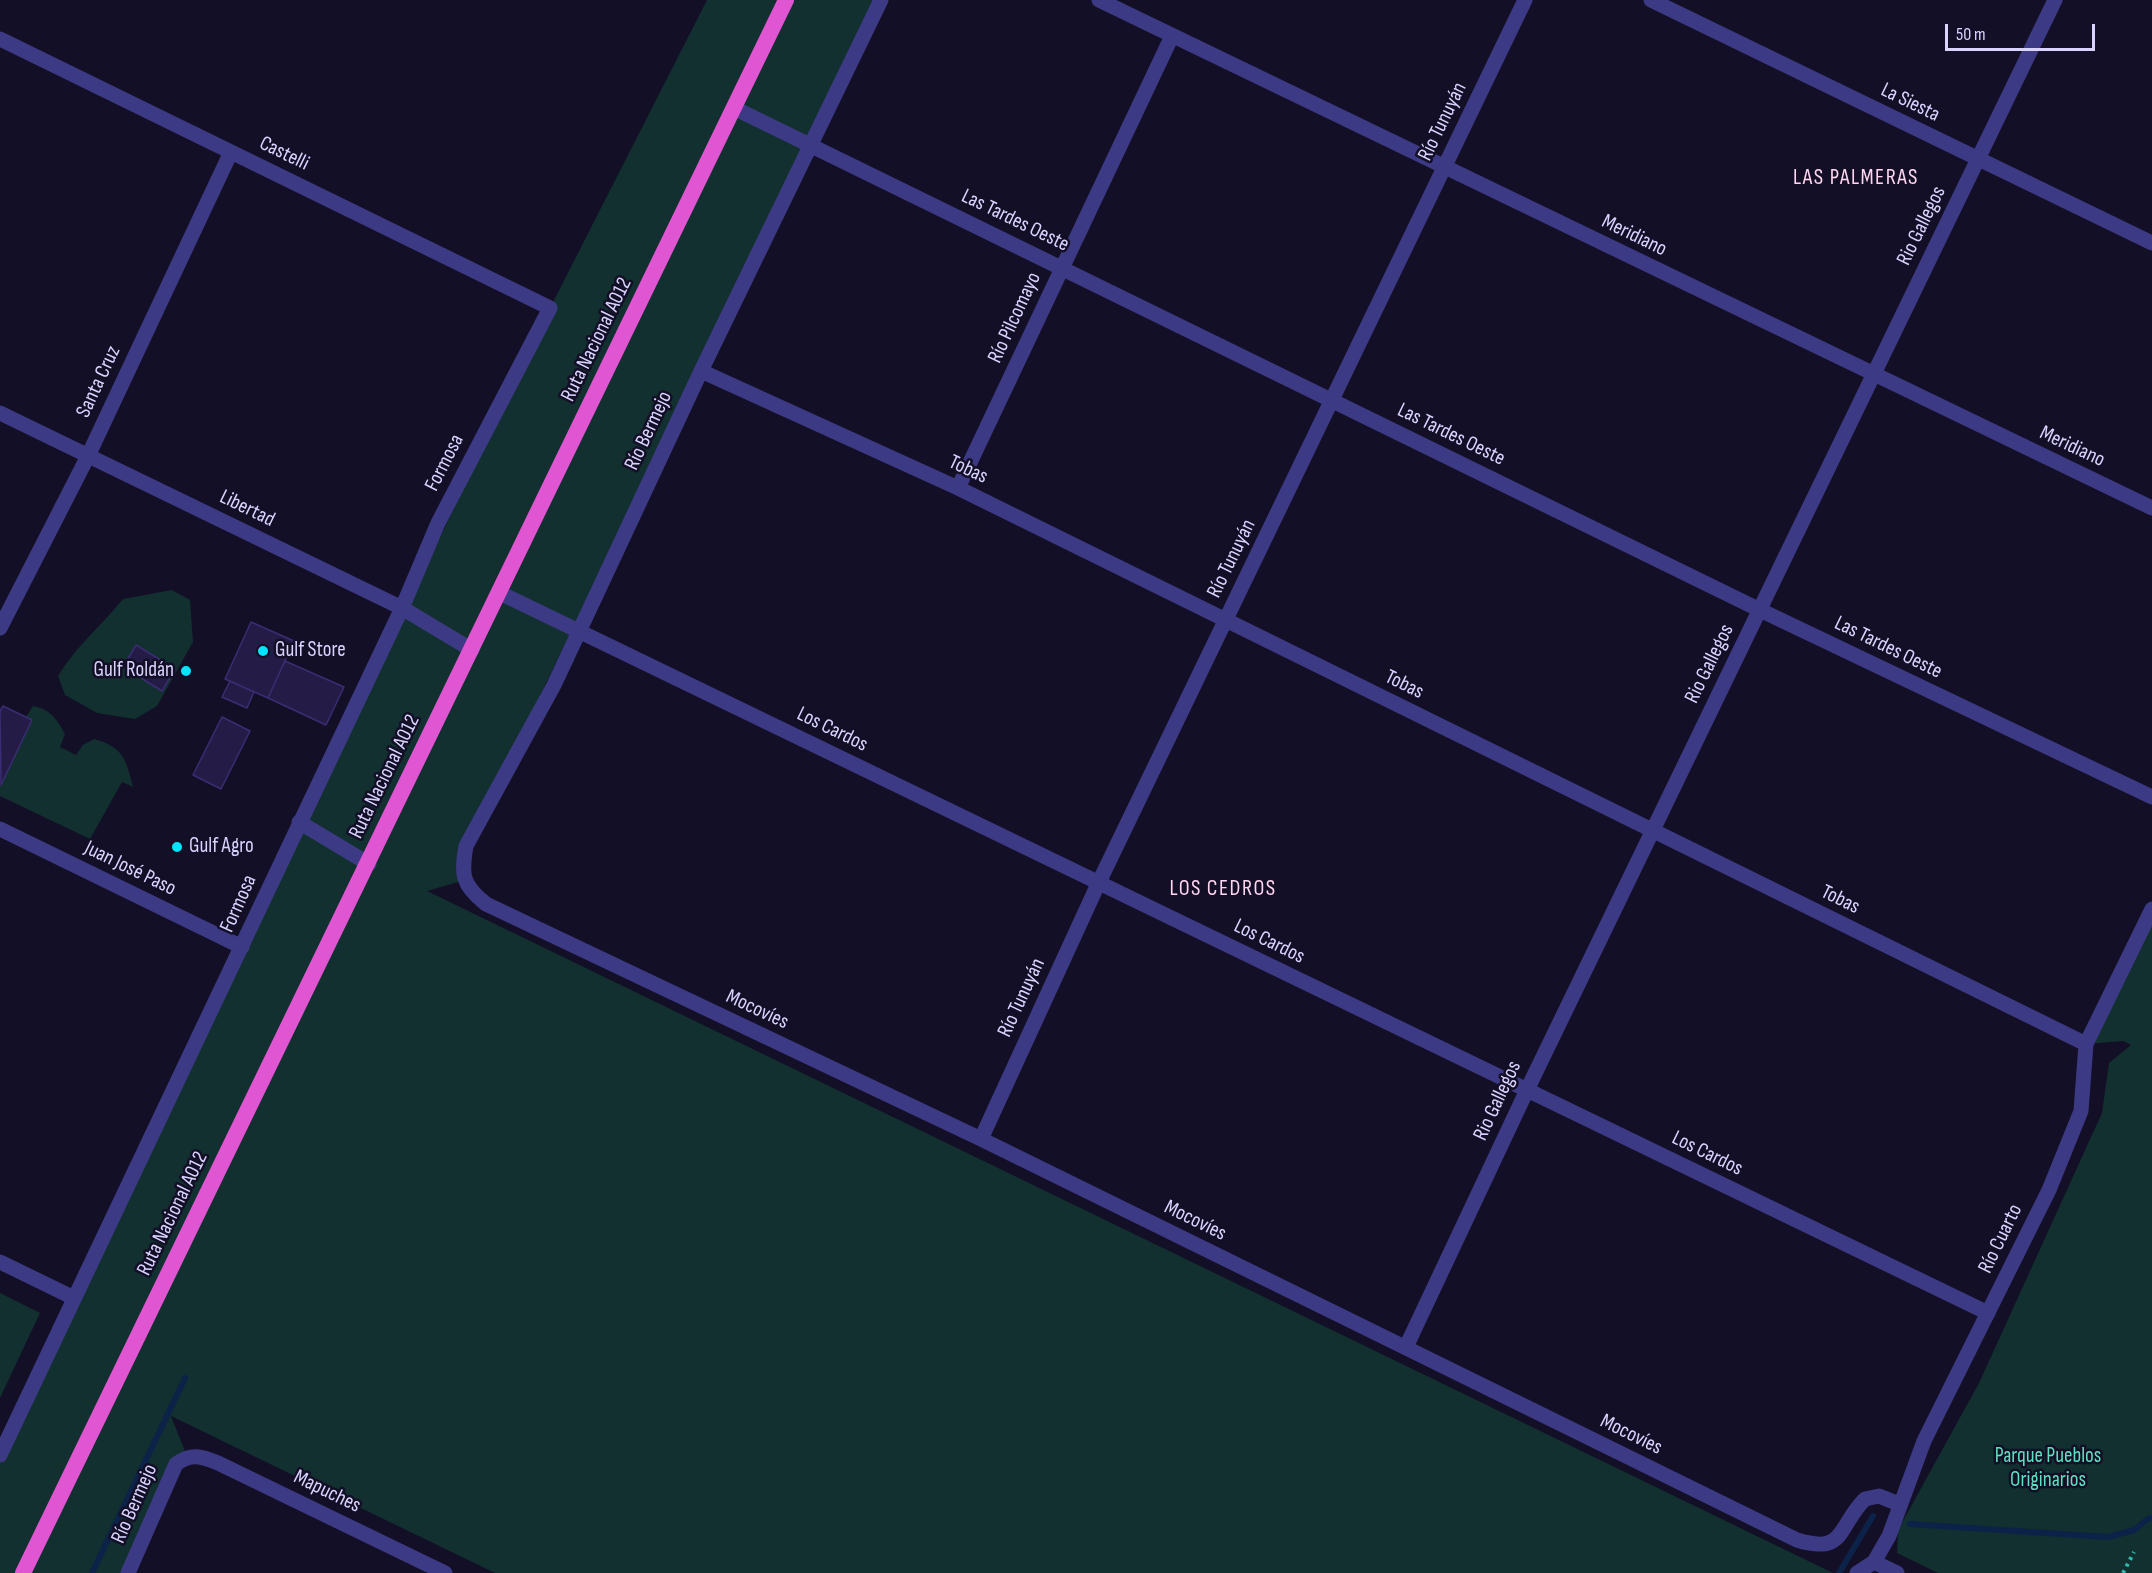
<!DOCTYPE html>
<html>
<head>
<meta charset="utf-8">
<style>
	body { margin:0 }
	#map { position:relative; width:2152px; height:1573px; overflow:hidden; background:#130f26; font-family:"Sofia Sans Condensed",sans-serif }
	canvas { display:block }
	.scale { position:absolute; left:1945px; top:24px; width:150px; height:27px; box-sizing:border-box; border:3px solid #d9d4ff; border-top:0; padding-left:8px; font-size:18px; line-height:21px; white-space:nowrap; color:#d9d4ff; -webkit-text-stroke:4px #130f26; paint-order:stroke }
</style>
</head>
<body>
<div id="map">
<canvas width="2152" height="1573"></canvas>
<div class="scale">50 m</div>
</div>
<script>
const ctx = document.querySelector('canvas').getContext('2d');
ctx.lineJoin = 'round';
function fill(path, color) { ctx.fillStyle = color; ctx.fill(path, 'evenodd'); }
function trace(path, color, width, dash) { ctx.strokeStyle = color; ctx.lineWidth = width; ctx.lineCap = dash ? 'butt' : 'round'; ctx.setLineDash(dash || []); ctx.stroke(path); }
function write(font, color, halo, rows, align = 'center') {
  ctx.font = font + ' "Sofia Sans Condensed",sans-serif'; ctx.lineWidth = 5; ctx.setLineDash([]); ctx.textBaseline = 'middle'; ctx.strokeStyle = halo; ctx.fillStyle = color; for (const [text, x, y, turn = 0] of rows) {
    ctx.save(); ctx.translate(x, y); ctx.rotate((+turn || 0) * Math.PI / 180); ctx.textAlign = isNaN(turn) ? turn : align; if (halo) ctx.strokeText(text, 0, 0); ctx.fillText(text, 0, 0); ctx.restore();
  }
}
const green = new Path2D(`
	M707,0H881L466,846L465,880L427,891L1833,1573H495L171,1416L187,1456L128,1573H0V1455L550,308Z
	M172,590L190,600L193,642L157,706L135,719L97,713L65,695L58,676C75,647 102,625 123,599Z
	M33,706C50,709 57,719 65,734L60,747L76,755L83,745L94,739C123,747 126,759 133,787L122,782L90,839L0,796V786L32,720L26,717Z
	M2152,909V1573H1938L1897,1553L1898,1530L1979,1383L2102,1113L2109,1063L2131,1045L2123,1041L2086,1044Z
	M0,1293L40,1313L0,1398Z`);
const stream = new Path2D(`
	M1910,1524L2108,1537L2134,1530L2149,1518H2152
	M92,1573L185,1378
	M1839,1573L1873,1516`);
const building = new Path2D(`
	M251,622L294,641L268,698L225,679Z
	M136,645L175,669L162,691L123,667Z
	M285,661L344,687L326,725L268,698Z
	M230,681L254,692L247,708L222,697Z
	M3,706L32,720L1,785L0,711Z
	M222,717L250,731L221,789L193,775Z`);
const path = new Path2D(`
	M2123,1573L2134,1552`);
const minor = new Path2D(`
	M881,0L701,371L554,685L466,846C461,875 462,885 486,904L981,1139L1797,1540C1846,1555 1837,1527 1865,1499L1879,1496L1899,1504
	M1099,0L2152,508
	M1651,0L2152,243
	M0,39L550,308L438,523L402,608L0,1455
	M701,371L958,488L2086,1044
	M0,413L402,608L472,650
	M958,488L1172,36
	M500,593L1988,1313
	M0,628L88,456L231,152
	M299,822L369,864
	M0,829L242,947
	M981,1139L1099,882L1525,0
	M0,1262L74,1298
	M1406,1347L1527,1090L2055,0
	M1874,1562L1897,1573
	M128,1573L176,1464C191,1453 201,1456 218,1463L445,1573
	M1857,1573L1874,1562L1889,1536L1924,1441L2049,1190L2081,1111L2086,1044L2152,909`);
const tertiary = new Path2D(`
	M734,108L1760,610L2152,797`);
const trunk = new Path2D(`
	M23,1573L786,0`);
const markers = [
	[263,651,6,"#00e5ff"],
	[186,671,6,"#00e5ff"],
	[177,847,6,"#00e5ff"]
];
const streetNames = [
	["La Siesta",1910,103,26],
	["Río Tunuyán",1443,122,-64],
	["Castelli",284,154,26],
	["Las Tardes Oeste",1015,221,26],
	["Rio Gallegos",1922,226,-64],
	["Meridiano",1634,236,26],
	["Río Pilcomayo",1015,318,-65],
	["Ruta Nacional A012",597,340,-64],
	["Santa Cruz",99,382,-65],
	["Río Bermejo",649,431,-65],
	["Las Tardes Oeste",1451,435,26],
	["Meridiano",2072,447,25],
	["Formosa",445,463,-63],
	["Tobas",968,470,25],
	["Libertad",247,509,26],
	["Río Tunuyán",1232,559,-64],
	["Las Tardes Oeste",1888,648,26],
	["Rio Gallegos",1710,664,-64],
	["Tobas",1404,685,26],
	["Los Cardos",832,730,26],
	["Ruta Nacional A012",385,777,-64],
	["Juan José Paso",130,869,26],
	["Tobas",1840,900,26],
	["Formosa",239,904,-66],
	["Los Cardos",1269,942,26],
	["Río Tunuyán",1022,998,-65],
	["Mocovíes",757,1010,25],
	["Rio Gallegos",1498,1101,-65],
	["Los Cardos",1707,1154,26],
	["Ruta Nacional A012",173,1214,-64],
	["Mocovíes",1195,1221,26],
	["Río Cuarto",2001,1239,-64],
	["Mocovíes",1631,1435,26],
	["Mapuches",327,1492,26],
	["Río Bermejo",135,1504,-66]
];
const poiNames = [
	["Gulf Store",275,651],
	["Gulf Roldán",174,671,"right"],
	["Gulf Agro",189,847]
];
const parkNames = [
	["Parque Pueblos",2048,1457],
	["Originarios",2048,1481]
];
const neighbourhoodNames = [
	["LAS PALMERAS",1856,178],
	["LOS CEDROS",1223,889]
];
fill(green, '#12302f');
trace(stream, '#0c2248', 6);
fill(building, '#241b47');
trace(building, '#3b2d73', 1.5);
trace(path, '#2fb8b0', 4, [3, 4.5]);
trace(minor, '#3d3a85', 15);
trace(tertiary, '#3d3a85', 15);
trace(trunk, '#e055d1', 16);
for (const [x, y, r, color] of markers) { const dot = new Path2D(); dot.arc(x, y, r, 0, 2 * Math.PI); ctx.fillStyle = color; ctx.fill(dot); trace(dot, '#130f26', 2); }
write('21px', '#d9d4ff', '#130f26', streetNames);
write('21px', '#d9d4ff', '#130f26', poiNames, 'left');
write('21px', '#5fe0c0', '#130f26', parkNames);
ctx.letterSpacing = '1.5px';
write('22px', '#ffd6f0', '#130f26', neighbourhoodNames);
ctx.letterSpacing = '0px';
</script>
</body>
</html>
